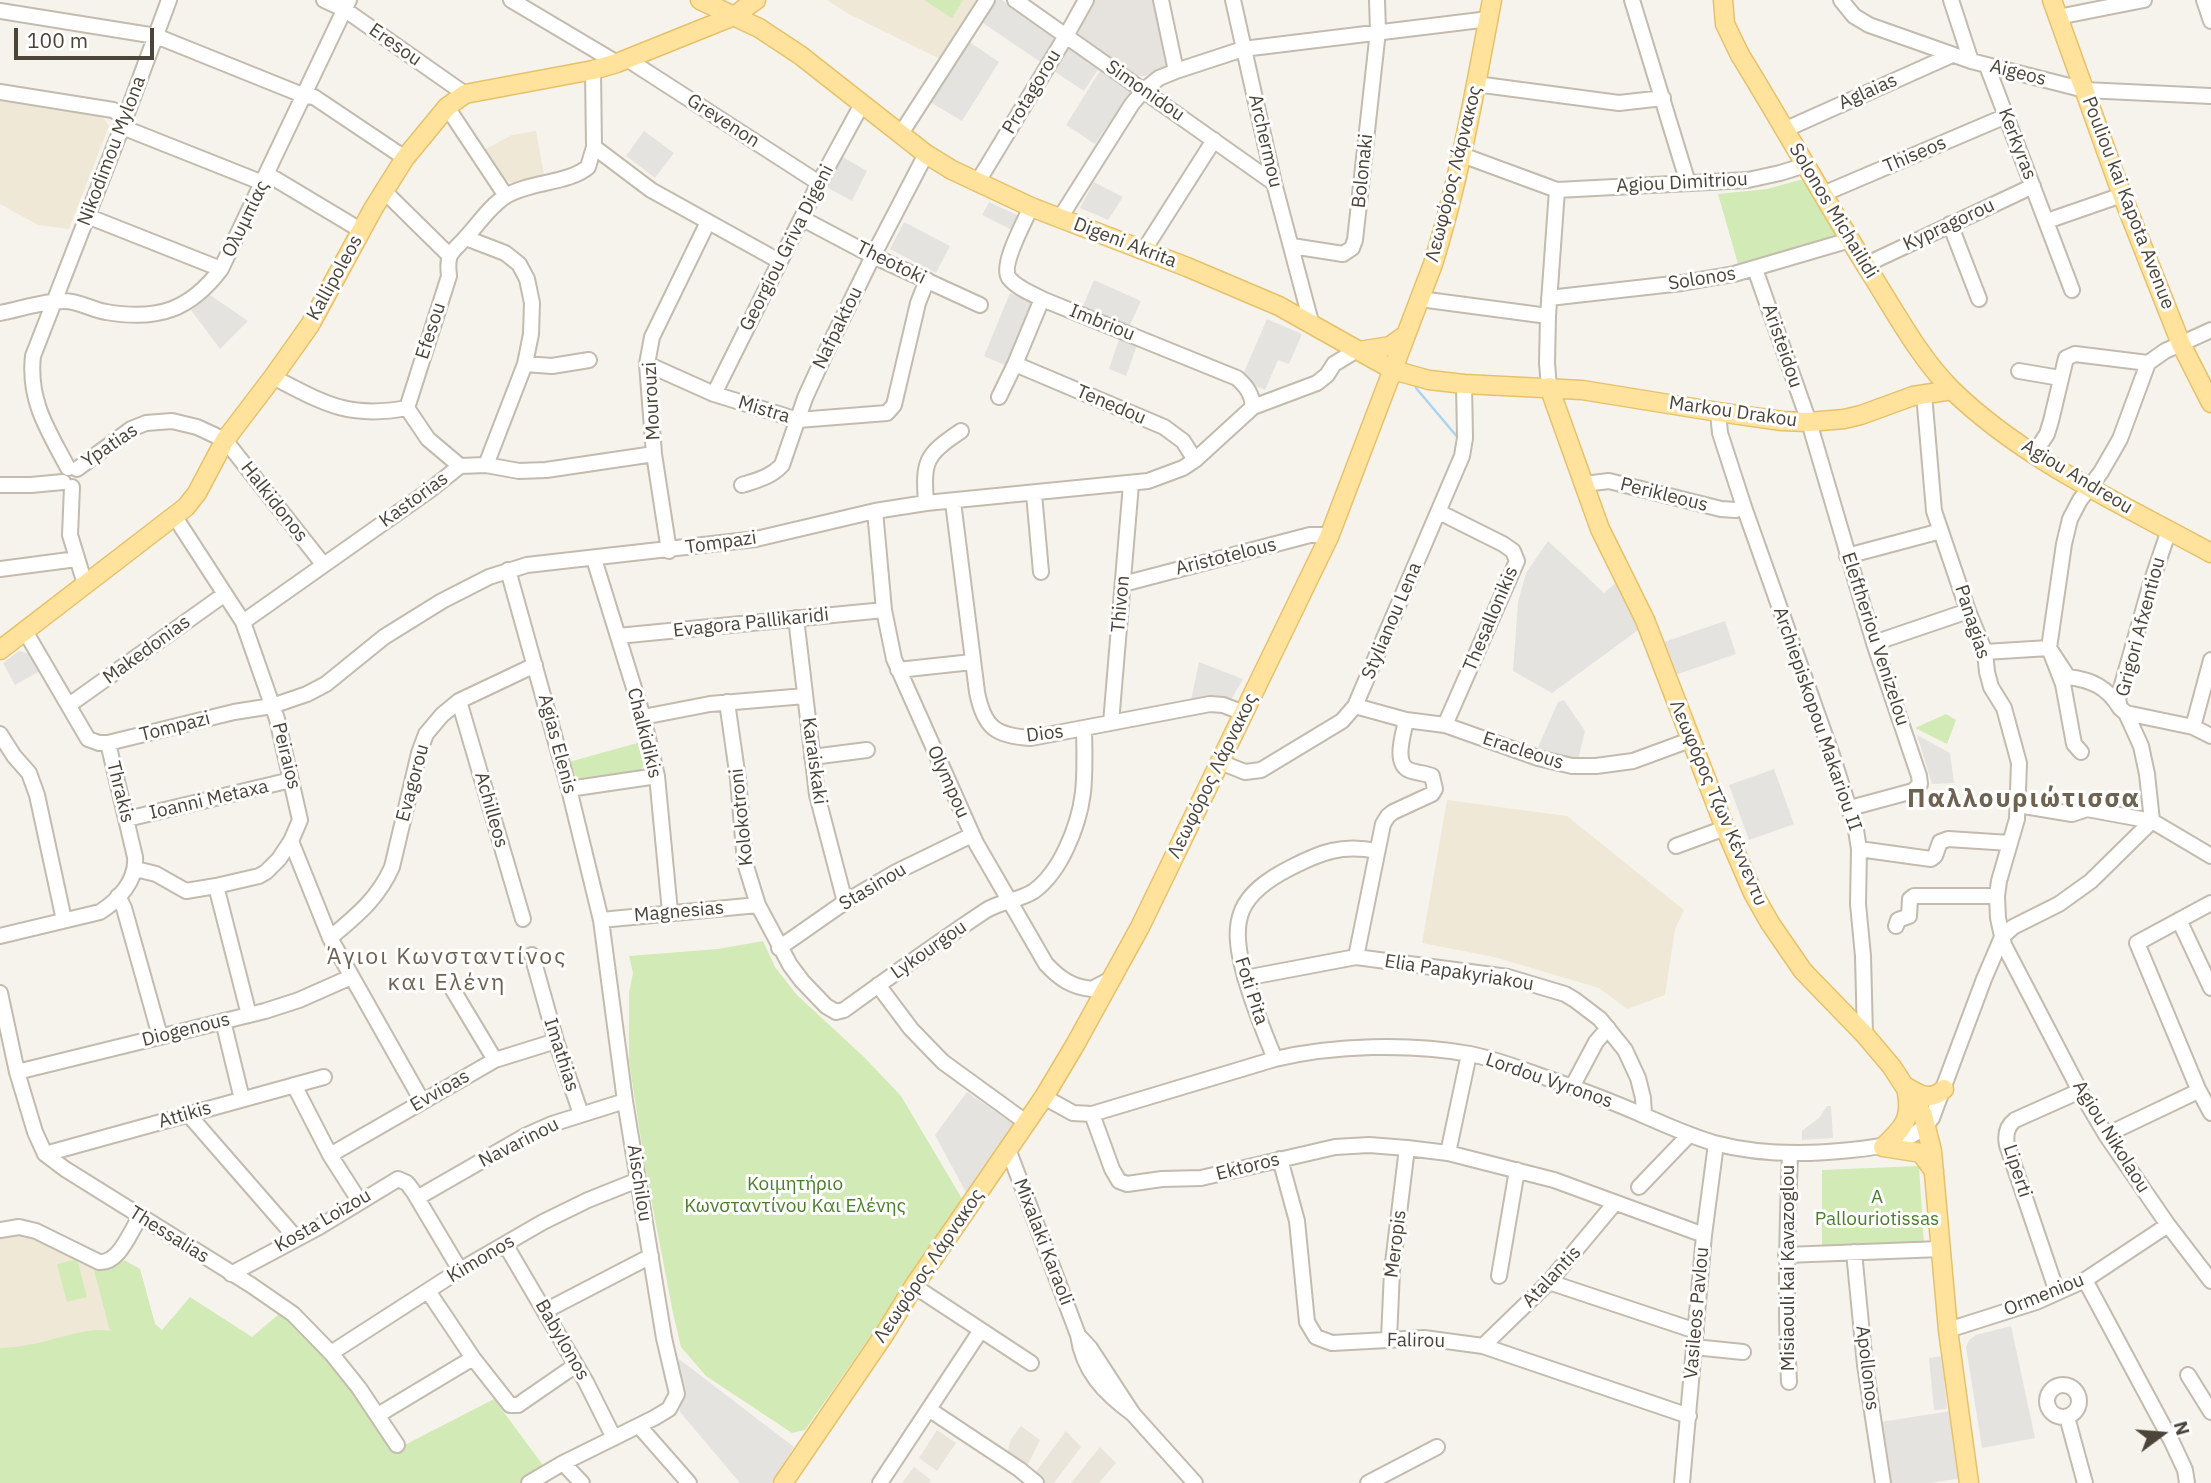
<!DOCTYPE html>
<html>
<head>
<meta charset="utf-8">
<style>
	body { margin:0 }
	#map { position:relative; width:2211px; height:1483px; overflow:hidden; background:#f6f3ec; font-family:"IBM Plex Sans",sans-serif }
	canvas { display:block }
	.north { position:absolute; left:2127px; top:1399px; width:70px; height:70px; -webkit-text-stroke:5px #fff; paint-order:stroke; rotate:74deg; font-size:19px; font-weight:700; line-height:28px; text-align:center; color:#4b4439 }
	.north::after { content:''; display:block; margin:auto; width:24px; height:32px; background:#4b4439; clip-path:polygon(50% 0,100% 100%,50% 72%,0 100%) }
	.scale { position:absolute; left:14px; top:28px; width:140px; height:32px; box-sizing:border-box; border:4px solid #4b4439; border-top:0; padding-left:9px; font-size:21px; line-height:24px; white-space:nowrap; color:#4b4439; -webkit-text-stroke:5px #fff; paint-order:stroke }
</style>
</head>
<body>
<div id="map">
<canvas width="2211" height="1483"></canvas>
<div class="north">N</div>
<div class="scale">100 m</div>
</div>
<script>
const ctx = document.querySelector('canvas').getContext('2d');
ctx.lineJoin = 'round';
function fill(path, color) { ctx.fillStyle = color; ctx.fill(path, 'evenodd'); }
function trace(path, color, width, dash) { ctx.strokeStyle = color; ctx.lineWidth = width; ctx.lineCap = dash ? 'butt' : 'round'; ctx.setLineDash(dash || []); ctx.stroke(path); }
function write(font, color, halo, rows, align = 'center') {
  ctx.font = font + ' "IBM Plex Sans",sans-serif'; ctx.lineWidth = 6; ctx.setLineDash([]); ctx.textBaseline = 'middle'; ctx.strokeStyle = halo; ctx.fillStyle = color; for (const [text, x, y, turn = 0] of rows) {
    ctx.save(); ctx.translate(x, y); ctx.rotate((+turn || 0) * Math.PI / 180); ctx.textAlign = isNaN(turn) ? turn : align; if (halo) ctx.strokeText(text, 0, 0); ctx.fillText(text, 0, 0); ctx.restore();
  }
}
const residential = new Path2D(`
	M1021,1426L1040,1440L1027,1466L1007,1455L1011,1439Z
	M937,1430L956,1443L937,1471L919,1458Z
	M1066,1431L1081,1447L1054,1483H1045L1034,1474Z
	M1100,1447L1116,1463L1099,1483H1071Z
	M914,1467L931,1480L929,1483H902Z`);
const industrial = new Path2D(`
	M1093,0H1156L1170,68L1145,76H1137L1075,31Z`);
const education = new Path2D(`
	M827,0H977L940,59L845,12Z
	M0,100L103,117L109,126L69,229L38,225L0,204Z
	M536,131L544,174L514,183L506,181L484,150L512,135Z
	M1447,800L1567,816L1684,910L1675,929L1665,995L1627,1009L1599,988L1494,957L1422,943Z
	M13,1232L33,1235L100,1269L116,1266L124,1260L140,1269L155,1324L162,1330L113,1333L105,1330L30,1345L0,1348V1238Z`);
const green = new Path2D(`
	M924,0H963L952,18Z
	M1800,180L1806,181L1836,233L1835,242L1740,271L1718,194L1767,189Z
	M1946,714L1956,720L1947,744L1915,728Z
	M641,742C646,755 649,762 639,772L585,780C574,778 572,772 569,762Z
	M763,941L775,967L797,995L865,1058L901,1096L964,1202L805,1430L792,1433L706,1376L681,1347L673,1313L646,1172L629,1061V993L633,973L629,956L718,949Z
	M1919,1166L1924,1246L1822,1252V1170Z
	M77,1259L87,1297L67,1302L57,1264Z
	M124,1260L140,1269L155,1324L162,1330L190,1297L252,1337L279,1314H285L341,1370L397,1449L494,1399L548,1472L528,1483H0V1348C11,1347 22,1346 33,1344C54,1340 91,1326 110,1331L94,1270L116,1266Z`);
const parking = new Path2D(`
	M992,0H1002L1054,35L1057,39L1042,63L980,21Z
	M968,41L999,62L962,121L930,102Z
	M1072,48L1099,68L1084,91L1054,71L1068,49Z
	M1101,69L1131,91L1095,144L1066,125Z
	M644,131L674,153L655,178L626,156Z
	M841,156L867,171L852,201L824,186Z
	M1094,182L1123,197L1108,220L1080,208Z
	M989,202L1019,216L1012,230L982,215Z
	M904,222L950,246L936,273L890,249Z
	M1094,280L1141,301L1129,327L1083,306Z
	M1010,293L1033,303L1007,366L984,356Z
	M210,295L248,321L220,349L191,310Z
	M1267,319L1302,334L1289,364L1278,360L1265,390L1241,379Z
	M1119,339L1137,345L1126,376L1109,369Z
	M1548,541L1604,593L1619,580L1641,628L1552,693L1513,671L1518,602L1526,573Z
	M1725,621L1736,654L1675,675L1664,642Z
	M19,651L30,654L40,671L15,685L3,663Z
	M1199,662L1243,679L1231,700H1191Z
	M1564,700L1585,731L1578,760H1552L1535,754L1558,702Z
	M1917,735L1950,753L1954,783L1932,784Z
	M1774,769L1794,824L1749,840L1729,785Z
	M967,1092L1016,1126L970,1200L935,1135Z
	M1827,1106H1831L1833,1138L1802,1140V1131L1819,1118Z
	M2011,1326L2035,1438L1982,1448L1966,1347L1969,1340L1976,1335Z
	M1942,1356L1947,1409L1934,1410L1929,1358Z
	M679,1359L794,1447L771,1483H740L680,1412Z
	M1951,1411L1962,1478L1931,1483H1889L1880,1422Z`);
const stream = new Path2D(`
	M1416,388L1459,439`);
const minor = new Path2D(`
	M324,0L344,9L465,94
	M511,0L617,63
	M1015,0L1274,183
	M1161,0L1176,71
	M1233,0L1274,183L1311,322
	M1632,0L1688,183
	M1841,0L1854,16L1869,25L1971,61L2085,90L2211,96
	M1951,0L1971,61
	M2204,0L2211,21
	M0,11L156,36L305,96L314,97L405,158
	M2058,17L2144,0
	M627,59L819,183
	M1987,66L2072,290
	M1476,84L1619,103L1663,98
	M0,92L113,110L126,118
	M447,107L506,196
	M122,127L263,183
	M1784,130L1952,55
	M900,135L987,0
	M594,147L651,190L779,261
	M1462,155L1557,190L1748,180L1780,173L1806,165
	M267,174L362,231
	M977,183L1066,36L1086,0
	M385,192L449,255
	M1823,194L2006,116
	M1031,207C1025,221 1000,265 1009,278C1017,288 1031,293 1042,299L1237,378C1247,387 1252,394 1253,407
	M87,216L221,269
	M1060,218L1132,104L1144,90L1159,78L1176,71L1243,49L1489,19
	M803,219L873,256L980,305
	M2047,221L2122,195
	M1950,224L1979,299
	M466,238L505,253L519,264L527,279L532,303L531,334L525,364L486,465
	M1292,246L1343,254L1352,248L1355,240L1378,31L1377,0
	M1144,250L1214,140
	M1865,265L2033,186
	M1755,269L1809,422L1874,643L1919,776L1920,784L1913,791L1850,808
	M1549,298L1682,283L1734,274L1850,240
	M1420,299L1548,316
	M0,313C21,309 43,301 64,301C79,301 92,310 106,312C158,321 190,310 221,269L349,0
	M525,364L552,366L589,360
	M647,364L714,394L798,420L887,413L894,405L918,303L927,280
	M1015,364L1164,427L1183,441L1195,460
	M2019,371L2060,378
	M273,377C324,403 347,419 407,408
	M1549,387L1547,363L1548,316L1557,190
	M714,394L819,183L862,104
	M1924,394L1934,511L1968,611L1985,652L1987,672L1991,687L2004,708L2019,763L2017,819L1999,881L1997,896L1998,918L2004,945L2080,1091L2106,1135L2168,1225L2211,1281
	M999,397L1015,364L1042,299
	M407,408L449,276C446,250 453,253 468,235C480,222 491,205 506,196C528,182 570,183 588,167L594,147L593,70
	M407,408L428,439L460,466
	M1718,412L1720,433L1744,507L1833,758L1856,830L1859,849L1858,904L1863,956L1865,1035
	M2034,454L2047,434L2051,421L2066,358L2075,354L2148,363
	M68,468C48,430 28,401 33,356L122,127L169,0
	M77,469L131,429L146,423L172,421L197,427L225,440L323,564
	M1584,484L1609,481L1721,509L1736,510L1744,507
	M0,485H31L63,482
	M742,485C758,480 771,477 782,465L805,398L826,352L873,256L926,154
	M72,487L70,535L85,584
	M1034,494L1041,572
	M953,502L977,692C984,728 996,736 1031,738L1210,704L1223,705L1244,713
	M926,503C923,461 925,455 961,431
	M875,511L884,610L894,659L976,843L1046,964C1060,979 1072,987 1092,989L1111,979
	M1439,512L1503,544L1513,551L1517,561L1445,725
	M669,551L654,454L647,364L652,337L708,222
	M1847,556L1941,531
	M594,559L643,717L657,776L670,912
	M0,569L77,559
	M508,570L569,789L601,920L625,1101L664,1338L677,1394L669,1409L654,1418L563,1463L529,1483
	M1123,584L1310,535H1324L1329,537
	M796,618L817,795L845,902
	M243,622L430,490L460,466L486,465L519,471L546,470L654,454
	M25,631L88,739L99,743H108L234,712L272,706L307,694L326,684L384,637L442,601L489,577L527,565L756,539L875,511L926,503L1148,481L1183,468L1195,460L1253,407L1317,383L1327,375L1334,364L1357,350
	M618,636L884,610
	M1874,643L1968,611
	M1985,652L2049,648L2063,684L2074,744L2081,752
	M898,670L972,662
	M459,701L523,919
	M727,702L738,779L745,863L758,905L790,965L802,981L826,1006L836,1012L844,1010C891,976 937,943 985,911C1000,901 1019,901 1034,891C1049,880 1058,866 1066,849C1087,805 1085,776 1084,729
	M69,705L225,594
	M1355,706L1406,720L1445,725L1538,758L1572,766H1596L1633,761L1690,740
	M2120,708C2107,687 2092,680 2068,677L2049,648L2064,544L2070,519L2080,500L2101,472L2120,439L2148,363L2165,351L2211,330
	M2126,713L2193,727L2211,736
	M643,717L710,704L805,696
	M1111,723L1131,484
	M2193,727L2211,660
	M0,734L14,756L29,773L37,795L64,920
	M812,757L867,750
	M1220,762L1245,772L1261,770L1342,721L1355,706L1462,456L1465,438L1464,384
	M569,789L657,776
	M2018,805L2072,814L2087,809L2152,821L2211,856
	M127,819L291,780
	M2152,821L2147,774L2141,746L2126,713L2120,708L2118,699L2151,583L2169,530
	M291,841L330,938L422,1101
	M1676,846L1725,828
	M1859,849L1931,859L1935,856L1940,842L1948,839L2010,843
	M136,869L156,874L186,891L216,886L259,876L266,872L279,859L291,841L300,820L277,719L243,622L175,517
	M216,886L249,1015
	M118,896L124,908L160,1036
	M2211,903L2137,943L2198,1089L2211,1113
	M601,920L758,905
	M2179,920L2211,988
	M1896,926L1898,920L1909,916L1910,899L1914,896H1997
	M0,936L100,912C119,900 137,880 135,857L108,743
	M330,938C356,916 378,899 392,867L419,753L426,734L442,715L459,701L535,665
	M779,948L845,902L896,872L972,835
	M532,955L556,1041L581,1114
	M1356,957L1383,824L1388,816L1393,812L1432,794L1435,789L1432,776C1425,773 1416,773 1409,770C1393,763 1404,732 1406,720
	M1245,978L1356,957L1508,977L1565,994L1575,1000L1600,1019L1625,1050L1638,1078L1643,1098L1644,1115
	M878,985L911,1029L943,1062L1027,1123
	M453,990L495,1060
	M0,993L17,1072L35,1132L45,1154L65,1169L251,1285L293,1314L331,1353L359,1388L397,1445
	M223,1021L242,1099
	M1275,1059C1263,1030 1252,1003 1244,973C1229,919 1239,894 1290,868C1321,852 1342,844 1377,851
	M17,1072L265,1011L299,1000L351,977
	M294,1085L330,1155L360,1202
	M1572,1087L1596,1042L1608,1028
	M1044,1097L1073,1113L1092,1114L1275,1059C1334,1045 1410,1043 1470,1054C1495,1059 1518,1068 1541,1076C1576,1088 1611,1101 1645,1116C1668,1126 1690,1136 1714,1143C1759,1155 1805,1155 1851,1150C1881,1147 1913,1143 1932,1118L1984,979L2002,937L2013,927L2059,904L2091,881L2152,821
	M188,1114L296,1238
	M1092,1114L1112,1169L1119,1181L1127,1184L1162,1179L1201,1178L1335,1147L1369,1145L1407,1148L1448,1153L1554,1180L1704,1235
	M2106,1135L2196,1092L2198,1089
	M1008,1149L1078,1335C1083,1371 1104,1393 1133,1414
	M1448,1153L1469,1054
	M45,1154L324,1077
	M330,1155L495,1060L556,1041
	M1280,1159L1297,1221L1307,1322L1316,1337L1332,1343L1424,1338L1483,1346L1689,1416
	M1639,1187L1689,1135
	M417,1198L525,1136L552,1124L625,1101
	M0,1230L19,1227L36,1231L99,1262C119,1264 130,1232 140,1217
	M505,1244L586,1382L614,1438
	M1854,1252L1865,1365L1883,1483
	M1786,1255L1941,1249
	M231,1274L319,1227L398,1179L407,1183L413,1191L460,1270
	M1499,1276L1517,1170
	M2085,1280L2172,1442L2185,1470L2187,1483
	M1549,1282L1696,1331
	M914,1286L1031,1363
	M428,1291L473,1358L510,1405H518L576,1365
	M2057,1292L2007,1145C2005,1135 2007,1126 2015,1120L2080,1091
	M545,1311L651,1256
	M1948,1330L2036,1302L2085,1280L2168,1225
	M1078,1335L1090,1348L1133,1414L1195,1483
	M1389,1339L1392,1271L1407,1148
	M1483,1346L1549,1282L1615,1203
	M1694,1347L1743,1352
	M331,1353L460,1270L543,1222L588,1200L638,1180
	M2188,1375L2211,1412
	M1789,1382C1785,1306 1787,1230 1790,1154
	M2047 1401a16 16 0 1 1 32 0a16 16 0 1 1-32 0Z
	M930,1410L1019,1469L1036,1483
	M378,1415L473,1358
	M2067,1417L2085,1483
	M639,1426L689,1483
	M563,1463L582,1483
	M880,1483L981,1330
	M1368,1483L1437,1447
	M1682,1483L1704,1235L1716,1144`);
const major = new Path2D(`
	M700,0L759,28L800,55L926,154L952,170L1031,207L1187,267L1279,306L1393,370L1429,380L1464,384L1582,390L1718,412L1782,421L1809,422L1844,419L1861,415L1913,396L1952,390
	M1723,0L1725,24L1740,55C1785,128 1827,204 1873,277C1897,315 1920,358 1952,390C2025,461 2122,504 2211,553
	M2052,0L2122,195L2181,344L2211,403
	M1359,351L1390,346L1404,336
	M1549,387L1600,529L1645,620L1725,828L1753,893L1770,923L1803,971L1865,1035L1892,1067L1923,1115L1932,1151L1948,1330L1969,1483
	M0,650L186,507L197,493L225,440L273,377L310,325L373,209L405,158L447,107L465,94L593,70L617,63L734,16L756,0
	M1905,1086C1920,1095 1930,1102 1944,1089
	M1883,1147C1902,1129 1912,1120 1907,1093
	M1883,1147L1921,1153L1934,1171
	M783,1483L884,1335L914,1286L1044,1097L1075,1045L1140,927L1329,537L1433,264C1460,178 1475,89 1492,0`);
const streetNames = [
	["Eresou",395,45,35],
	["Aigeos",2018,73,14],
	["Simonidou",1145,91,35],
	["Protagorou",1032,92,-59],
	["Aglaias",1868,92,-24],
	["Grevenon",723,121,33],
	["Archermou",1265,141,77],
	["Kerkyras",2017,144,69],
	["Nikodimou Mylona",112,151,-69],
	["Thiseos",1915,155,-23],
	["Bolonaki",1363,171,-84],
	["Λεωφόρος Λάρνακος",1454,174,-76],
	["Agiou Dimitriou",1682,183,-3],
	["Pouliou kai Kapota Avenue",2128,203,69],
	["Solonos Michailidi",1833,211,59],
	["Ολυμπίας",246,219,-64],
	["Kypragorou",1949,225,-25],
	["Digeni Akrita",1125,243,21],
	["Georgiou Griva Digeni",787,248,-63],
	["Theotoki",891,263,26],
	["Kallipoleos",335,278,-61],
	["Solonos",1702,279,-9],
	["Imbriou",1102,323,22],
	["Nafpaktou",838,328,-64],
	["Efesou",431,331,-72],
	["Aristeidou",1782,346,71],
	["Mourouzi",652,401,-93],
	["Tenedou",1111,405,23],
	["Mistra",764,410,17],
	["Markou Drakou",1733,412,8],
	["Ypatias",110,446,-34],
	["Agiou Andreou",2077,477,31],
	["Perikleous",1664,495,14],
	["Kastorias",414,500,-36],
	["Halkidonos",274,502,52],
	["Tompazi",721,543,-8],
	["Aristotelous",1226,557,-14],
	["Thivon",1121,604,-85],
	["Thesallonikis",1491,619,-67],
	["Stylianou Lena",1392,621,-67],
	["Panagias",1972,622,72],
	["Evagora Pallikaridi",751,623,-6],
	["Grigori Afxentiou",2141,627,-75],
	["Eleftheriou Venizelou",1875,639,72],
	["Makedonias",147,650,-36],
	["Archiepiskopou Makariou II",1817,719,71],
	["Tompazi",175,727,-14],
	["Chalkidikis",644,733,76],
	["Dios",1045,734,-7],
	["Agias Elenis",557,744,75],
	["Eracleous",1523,751,18],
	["Peiraios",286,756,76],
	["Karaiskaki",814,761,82],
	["Λεωφόρος Λάρνακος",1213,776,-64],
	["Olympou",948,782,66],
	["Evagorou",413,783,-75],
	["Thrakis",120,792,76],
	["Ioanni Metaxa",209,800,-13],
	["Λεωφόρος Τζων Κέννεντυ",1718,803,67],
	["Achilleos",491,810,74],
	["Kolokotroni",742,817,-96],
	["Stasinou",873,887,-31],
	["Magnesias",679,912,-5],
	["Lykourgou",929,950,-35],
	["Elia Papakyriakou",1459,973,9],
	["Foti Pita",1251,991,72],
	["Diogenous",186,1030,-14],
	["Imathias",561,1055,72],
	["Lordou Vyronos",1549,1081,19],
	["Evvioas",440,1091,-30],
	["Attikis",185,1115,-16],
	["Agiou Nikolaou",2111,1137,58],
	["Navarinou",519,1143,-27],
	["Ektoros",1248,1167,-14],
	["Liperti",2017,1171,72],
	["Aischilou",639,1183,81],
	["Kosta Loizou",323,1221,-30],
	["Thessalias",169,1235,32],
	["Mixalaki Karaoli",1043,1242,69],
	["Meropis",1396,1244,-83],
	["Kimonos",481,1259,-31],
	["Λεωφόρος Λάρνακος",929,1266,-56],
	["Misiaouli kai Kavazoglou",1789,1268,-90],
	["Atalantis",1552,1277,-47],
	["Ormeniou",2044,1295,-22],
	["Vasileos Pavlou",1697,1313,-85],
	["Babylonos",562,1340,60],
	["Falirou",1416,1341,1],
	["Apollonos",1867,1368,83]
];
const parkNames = [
	["Κοιμητήριο",795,1185],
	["Κωνσταντίνου Και Ελένης",795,1207],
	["A",1877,1198],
	["Pallouriotissas",1877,1220]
];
const quarterNames = [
	["Άγιοι Κωνσταντίνος",447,957],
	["και Ελένη",447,983]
];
const districtNames = [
	["Παλλουριώτισσα",2024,799]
];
fill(residential, '#eae5da');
fill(industrial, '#e6e2dd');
fill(education, '#efe8d6');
fill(green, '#d2eab5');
fill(parking, '#e5e3e0');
trace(stream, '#a9d4f2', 2.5);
trace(minor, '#c2bbae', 18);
trace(major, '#e6c16a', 21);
trace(minor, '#fff', 14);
trace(major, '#ffe39c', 18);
write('19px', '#4b4439', '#fff', streetNames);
write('19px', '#4a7f2a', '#fff', parkNames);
ctx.letterSpacing = '2px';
write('23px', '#6e6250', '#fff', quarterNames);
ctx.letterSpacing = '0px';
ctx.letterSpacing = '2px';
write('bold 26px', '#6e6250', '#fff', districtNames);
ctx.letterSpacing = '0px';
</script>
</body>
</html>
